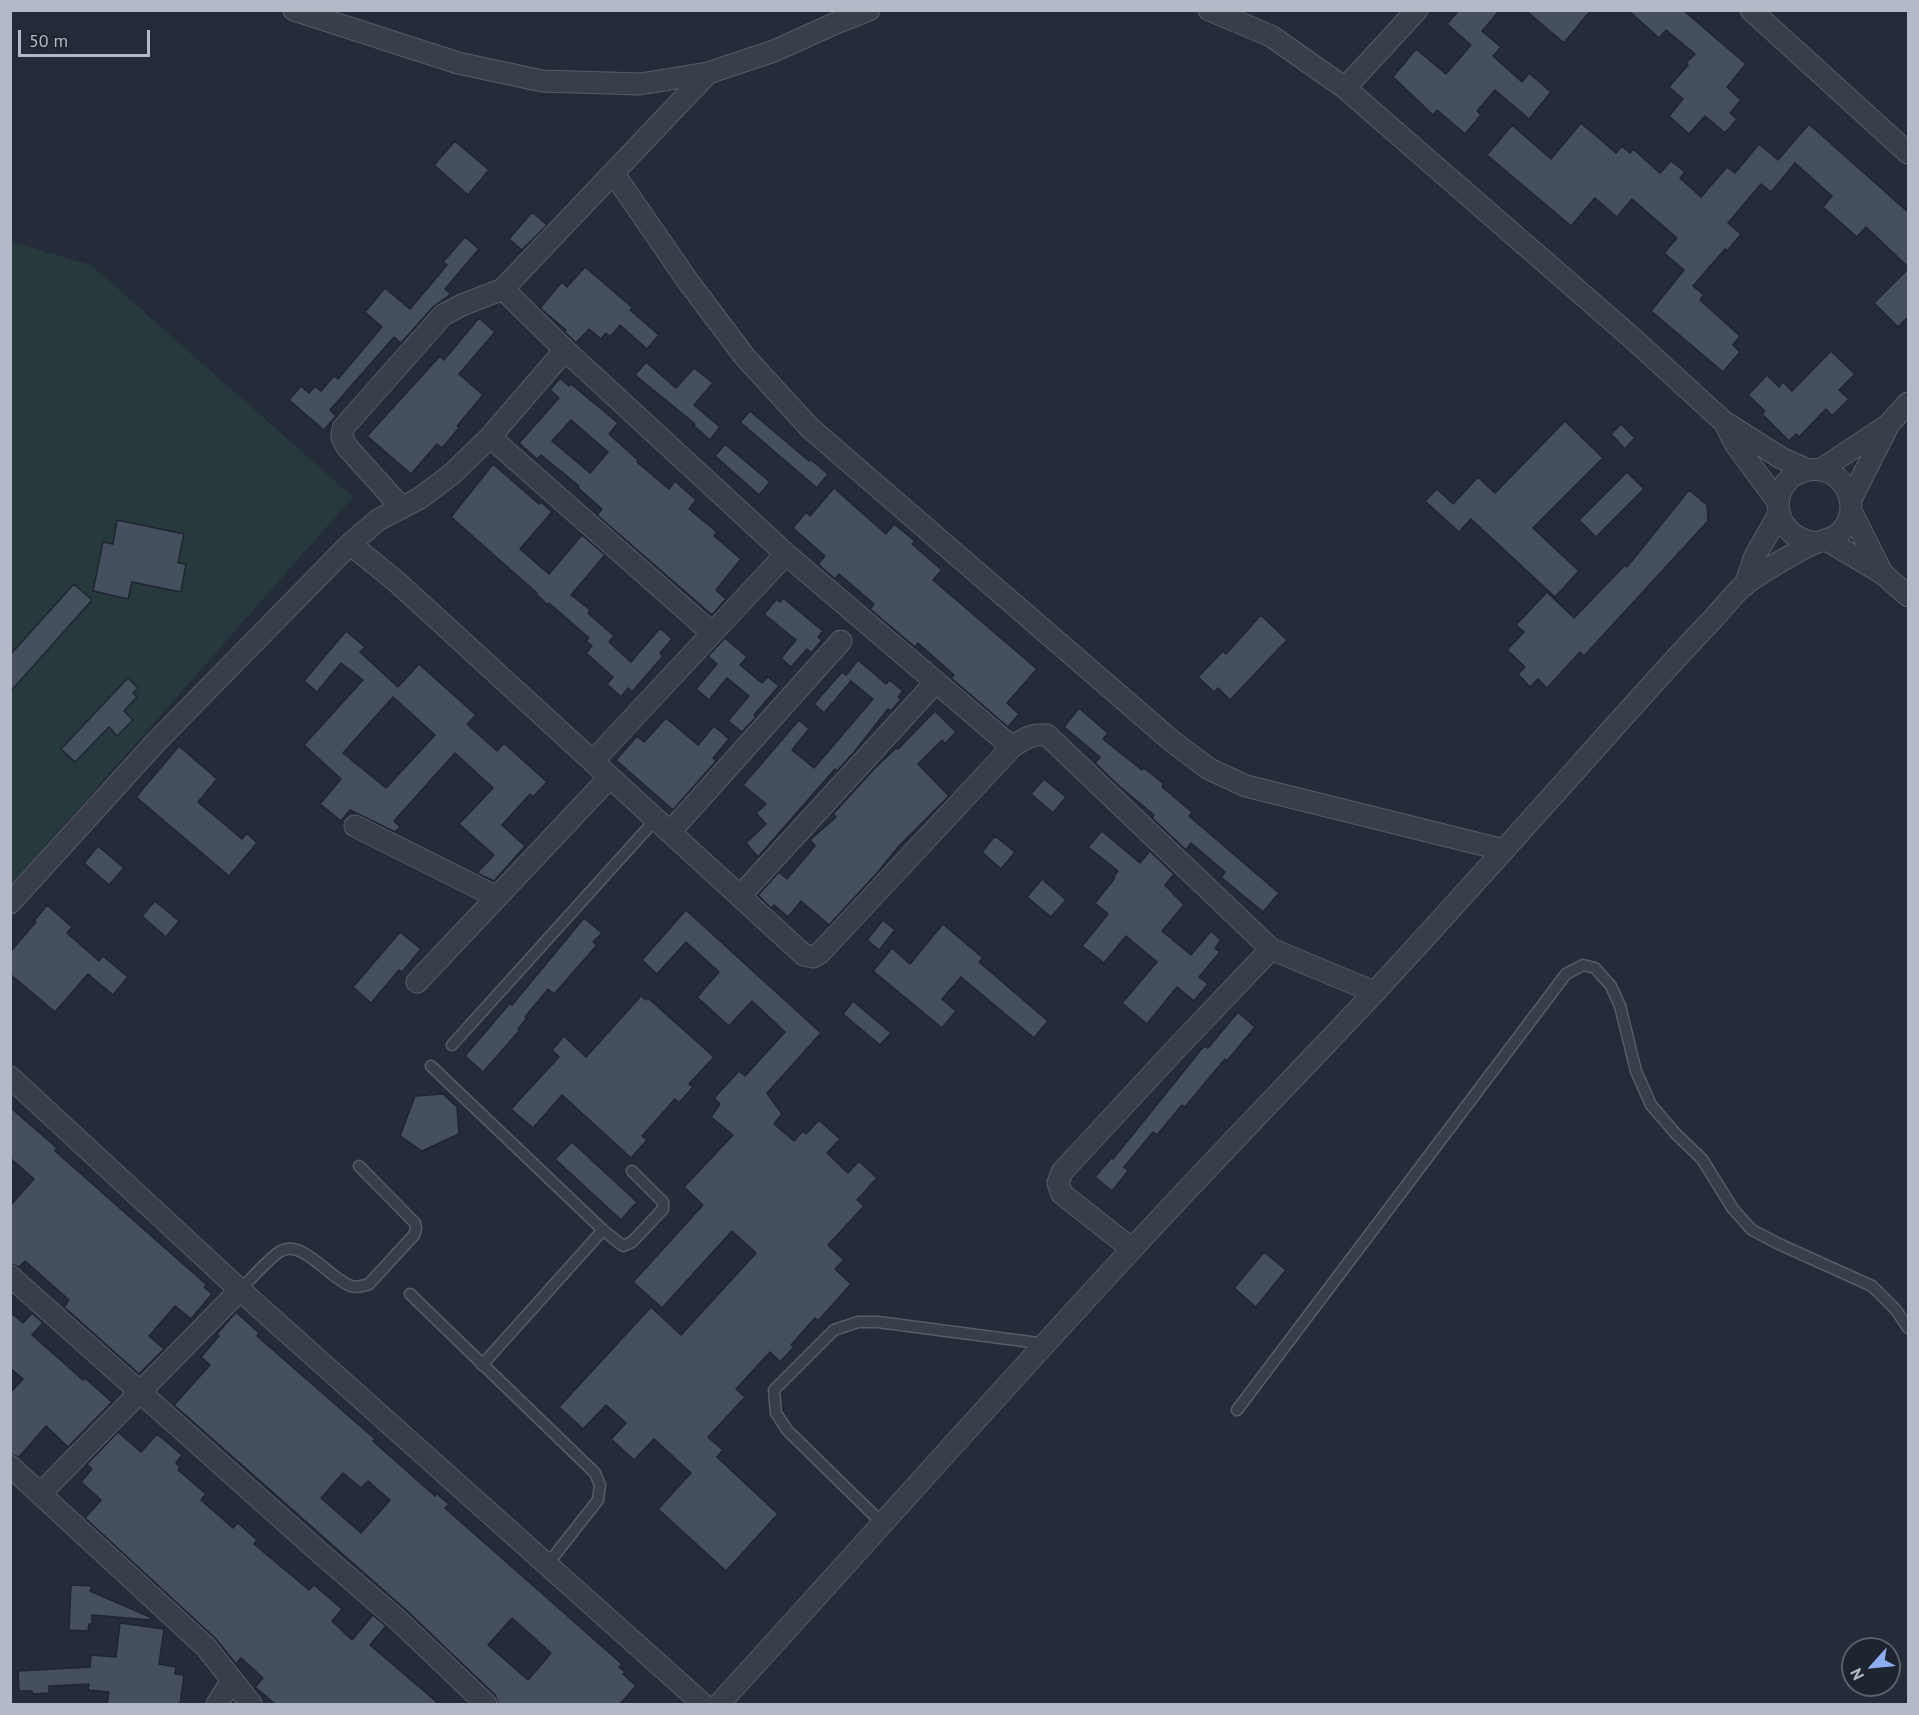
<!DOCTYPE html>
<html>
<head>
<meta charset="utf-8">
<style>
	body { margin:0 }
	#map { position:relative; width:1919px; height:1715px; overflow:hidden; background:#242c3a; font-family:"PT Sans",sans-serif }
	canvas { display:block }
	.frame { position:absolute; inset:0; border:12px solid #b3b9c6; pointer-events:none }
	.north { position:absolute; left:1841px; top:1637px; width:60px; height:60px; box-sizing:border-box; background:#1d232f; border:2px solid #595f6b; border-radius:50%; rotate:243deg; font-size:16px; font-weight:700; line-height:24px; text-align:center; color:#b3b9c6 }
	.north::after { content:''; display:block; margin:auto; width:21px; height:27px; background:#8dadf1; clip-path:polygon(50% 0,100% 100%,50% 72%,0 100%) }
	.scale { position:absolute; left:18px; top:30px; width:132px; height:27px; box-sizing:border-box; border:3px solid #b3b9c6; border-top:0; padding-left:8px; font-size:18px; line-height:21px; white-space:nowrap; color:#b3b9c6; -webkit-text-stroke:4px #1d232f; paint-order:stroke }
</style>
</head>
<body>
<div id="map">
<canvas width="1919" height="1715"></canvas>
<div class="frame"></div>
<div class="north">N</div>
<div class="scale">50 m</div>
</div>
<script>
const ctx = document.querySelector('canvas').getContext('2d');
ctx.lineJoin = 'round';
function fill(path, color) { ctx.fillStyle = color; ctx.fill(path, 'evenodd'); }
function trace(path, color, width, dash) { ctx.strokeStyle = color; ctx.lineWidth = width; ctx.lineCap = dash ? 'butt' : 'round'; ctx.setLineDash(dash || []); ctx.stroke(path); }
const green = new Path2D(`
	M11,242L91,265L353,497L11,885Z`);
const building = new Path2D(`
	M1459,10H1500L1482,31L1501,47L1493,56L1522,82L1529,73L1551,92L1529,119L1495,90L1477,111L1481,115L1465,134L1437,110L1433,115L1393,77L1416,49L1446,74L1471,45L1447,24Z
	M1525,10H1591L1564,43Z
	M1628,10H1683L1746,64L1727,87L1741,100L1730,113L1737,119L1725,133L1705,116L1689,134L1669,116L1683,99L1669,87L1688,65L1686,63L1695,54L1666,30L1659,38Z
	M1581,123L1616,153L1622,146L1630,153L1633,149L1660,173L1671,161L1685,172L1680,178L1701,197L1727,167L1735,173L1759,144L1778,160L1809,124L1908,212V267L1866,227L1857,237L1823,207L1832,196L1795,163L1771,192L1761,184L1728,223L1741,234L1727,251L1725,249L1693,286L1704,295L1700,300L1740,336L1733,345L1740,352L1723,372L1651,311L1684,270L1664,253L1677,238L1632,199L1617,217L1595,198L1571,226L1487,155L1512,125L1551,159Z
	M455,141L489,170L468,195L434,165Z
	M532,212L547,225L522,250L509,239Z
	M465,237L479,249L445,289L451,294L433,307L401,343L394,337L330,410L336,416L324,430L289,400L301,386L309,393L315,386L321,391L334,376L338,379L382,327L365,312L385,288L410,309L447,265L443,262Z
	M585,267L633,308L630,310L659,335L647,349L620,325L610,337L606,333L601,339L589,329L576,343L564,331L566,330L540,308L562,282L567,287Z
	M1908,269V317L1898,327L1874,303Z
	M479,318L495,332L459,374L483,395L457,426L459,428L442,448L437,444L411,474L367,436L440,356L444,360Z
	M1831,351L1855,374L1839,390L1849,399L1832,416L1826,409L1799,437L1796,434L1789,441L1762,414L1765,411L1748,395L1767,375L1779,387L1783,382L1792,391Z
	M646,362L676,388L694,368L713,383L694,405L720,427L710,440L694,426L695,424L635,375Z
	M560,378L569,386L571,384L618,423L609,434L638,460L637,462L669,489L675,481L696,500L689,509L717,532L714,536L741,559L716,590L726,599L712,615L597,515L602,509L578,488L579,486L541,455L537,459L519,443L559,398L550,390ZM571,420L608,452L590,473L552,441Z
	M750,411L809,461L810,459L828,474L817,488L740,422Z
	M1565,421L1603,458L1533,528L1579,571L1555,597L1471,519L1459,532L1425,501L1437,489L1453,504L1478,477L1495,493Z
	M1621,424L1635,438L1625,449L1611,434Z
	M725,444L770,482L759,495L715,456Z
	M493,464L539,504L541,502L552,512L520,549L549,574L582,535L605,555L571,595L590,610L588,613L614,636L609,642L631,662L660,628L672,639L660,653L663,656L632,692L628,688L621,697L607,684L613,677L586,653L592,646L586,641L589,638L549,603L548,605L536,594L537,593L451,517Z
	M1627,472L1644,489L1596,537L1579,520Z
	M834,488L886,534L894,524L915,541L912,544L942,570L933,580L1037,669L1007,703L1019,714L1008,727L951,678L954,675L918,643L915,647L870,609L874,604L839,574L835,579L818,564L825,556L793,528L806,512L810,516Z
	M1689,490L1707,505L1708,521L1584,656L1580,652L1547,688L1538,679L1530,687L1518,674L1525,667L1507,650L1524,632L1516,625L1547,592L1574,618L1625,565L1627,567Z
	M117,520L184,534L178,563L186,564L181,592L132,582L128,599L93,591L103,542L113,544Z
	M74,584L92,600L10,692V655Z
	M783,598L823,631L818,637L822,640L811,653L807,649L791,667L781,658L796,640L764,614L777,599L780,602Z
	M1261,615L1287,640L1230,700L1218,688L1214,692L1198,677L1223,651L1226,654Z
	M346,631L365,647L360,652L398,687L419,664L476,715L467,724L497,751L504,743L547,782L533,797L530,794L502,825L525,846L494,881L477,873L494,855L459,824L493,788L455,753L394,821L400,827L395,832L350,810L341,821L320,804L341,779L304,745L363,680L341,663L317,692L304,681ZM393,697L435,735L386,788L343,753Z
	M725,638L747,657L740,665L762,683L768,677L779,686L754,715L756,717L742,732L728,721L749,696L727,678L709,700L696,689L717,664L708,656Z
	M858,660L886,684L889,680L903,691L898,697L901,699L891,711L888,709L855,751L837,771L835,769L758,857L746,843L766,824L756,813L766,804L743,785L799,720L809,729L792,750L814,768L873,699L851,681L824,713L814,704L842,672L846,675Z
	M128,678L138,688L133,693L137,697L124,711L133,720L117,736L109,727L75,762L61,749Z
	M1079,708L1108,733L1103,739L1142,770L1144,768L1164,784L1162,787L1192,812L1189,816L1279,893L1263,912L1221,877L1225,872L1191,843L1186,850L1152,818L1154,815L1119,786L1095,763L1100,757L1064,727Z
	M935,711L956,732L945,744L942,740L918,764L949,796L899,846L877,873L829,925L801,901L788,917L774,905L771,908L758,895L779,872L787,879L815,846L810,840L836,817L833,814L875,768L896,748L898,749Z
	M666,718L698,745L714,726L729,739L713,758L716,761L673,810L616,760L637,736L644,742Z
	M179,746L217,779L198,802L242,839L247,833L257,843L229,876L136,797Z
	M1044,779L1066,797L1053,813L1031,794Z
	M1102,831L1140,863L1150,851L1174,874L1165,885L1184,905L1162,931L1191,955L1211,931L1221,940L1215,948L1220,952L1199,977L1208,984L1194,1001L1177,987L1147,1024L1122,1003L1157,962L1126,936L1104,963L1082,946L1108,914L1095,903L1115,878L1113,877L1118,871L1088,847Z
	M995,836L1015,852L1001,869L982,852Z
	M98,846L124,868L109,885L84,863Z
	M1042,879L1066,900L1051,917L1027,897Z
	M155,901L179,921L166,937L142,916Z
	M47,905L72,927L67,933L99,961L103,956L128,977L113,995L88,974L55,1012L10,974V952L36,922L34,921Z
	M686,910L821,1033L767,1093L782,1114L774,1124L794,1141L803,1131L806,1134L819,1120L840,1139L827,1153L848,1173L859,1161L877,1178L857,1200L864,1206L828,1245L844,1260L835,1269L851,1284L818,1321L815,1318L791,1345L794,1347L780,1362L770,1352L736,1389L745,1397L708,1437L723,1450L717,1457L778,1514L726,1571L658,1509L691,1473L654,1439L634,1460L611,1439L626,1423L606,1405L583,1429L559,1407L651,1307L681,1335L756,1253L732,1231L662,1308L633,1282L703,1205L684,1187L733,1135L711,1117L720,1104L714,1098L739,1071L745,1076L785,1032L752,1001L729,1026L697,997L719,972L686,942L657,974L642,960Z
	M584,918L602,933L593,942L597,945L554,994L548,989L525,1017L527,1018L518,1029L520,1030L483,1072L465,1056L510,1003L512,1005Z
	M883,920L895,930L879,950L867,940Z
	M943,924L983,958L979,962L1048,1021L1034,1038L961,977L942,999L956,1011L942,1028L873,971L892,948L910,964Z
	M400,932L421,949L402,972L399,970L371,1003L353,987Z
	M641,996L646,1000L648,998L714,1057L689,1084L693,1087L679,1103L675,1099L642,1136L647,1140L631,1158L562,1095L533,1128L511,1109L559,1057L552,1050L564,1036L586,1057Z
	M853,1001L891,1033L880,1045L843,1014Z
	M1238,1012L1255,1027L1227,1061L1225,1059L1185,1107L1182,1105L1157,1135L1153,1132L1124,1167L1128,1171L1112,1191L1095,1177L1112,1157L1113,1159L1204,1046L1208,1048Z
	M443,1094L457,1107L459,1134L422,1151L400,1136L415,1096Z
	M10,1107L57,1148L55,1151L207,1285L204,1287L212,1294L191,1319L175,1306L149,1336L164,1349L139,1374L64,1307L69,1300L25,1261L19,1267L10,1264V1206L34,1179L10,1158Z
	M572,1142L637,1202L621,1220L555,1159Z
	M1264,1252L1286,1270L1256,1307L1234,1288Z
	M10,1312L23,1323L32,1313L43,1323L32,1335L83,1380L85,1378L112,1402L68,1447L46,1426L19,1457L10,1454V1393L23,1379L10,1368Z
	M236,1312L259,1333L257,1336L375,1439L373,1441L435,1496L437,1494L449,1504L445,1508L622,1664L619,1667L625,1672L623,1674L636,1686L620,1704H498L495,1695L406,1610L174,1405L210,1365L201,1357L219,1336L217,1334ZM343,1473L361,1488L368,1481L390,1500L361,1533L321,1498ZM512,1618L551,1653L528,1680L488,1645Z
	M118,1432L141,1452L157,1434L182,1455L176,1463L180,1467L178,1470L206,1494L201,1500L233,1528L238,1523L257,1540L254,1544L309,1590L314,1585L342,1609L332,1621L352,1640L373,1615L386,1626L370,1645L439,1704H275L255,1687L263,1678L241,1658L236,1664L215,1638L85,1518L101,1500L81,1482L92,1469L87,1464Z
	M71,1585L92,1586L90,1591L150,1617V1620L92,1615V1624H89L88,1631L69,1630Z
	M120,1623L164,1629L159,1664L176,1667L175,1674L184,1675L180,1704H107L109,1692L88,1690L89,1684L49,1686V1693L32,1694V1691H19L18,1671L90,1667L91,1655L116,1657Z`);
const lane = new Path2D(`
	M452,1045L656,819
	M431,1066L603,1230
	M240,1290C249,1281 272,1255 281,1251C303,1239 331,1280 351,1286C357,1288 363,1286 369,1284L414,1235L416,1229L415,1223L359,1166
	M410,1294L595,1473L600,1485L598,1500L547,1565
	M482,1365L603,1230L623,1246L632,1242L663,1209V1202L632,1171
	M1237,1410L1566,974L1583,965L1595,968L1611,986L1620,1006L1636,1071L1651,1105L1676,1134L1702,1159L1733,1209L1752,1230L1779,1244L1872,1286L1896,1310L1908,1328
	M883,1524L787,1430L776,1413L774,1390L834,1330L858,1322H878L1046,1344`);
const street = new Path2D(`
	M294,10L458,63L542,81L640,84L708,73L774,51L836,23L869,10
	M1209,10L1271,36L1345,88L1630,336L1723,421L1781,458L1808,470
	M1751,10L1908,153
	M1345,88L1417,10
	M614,174L687,280L745,357L810,428L1173,742L1209,769L1246,786L1504,850
	M503,289L565,350L786,554L1012,747
	M1725,424L1736,445L1778,502
	M490,437L712,633
	M1820,470L1888,425L1908,403
	M1851,499L1888,426
	M402,508L347,447L342,437L343,428L443,315L462,305L503,289L708,73
	M1851,511L1882,573
	M1828,541L1882,573L1908,596
	M350,544L378,520L420,498L452,474L490,437L565,350
	M1745,585L1755,556L1779,514
	M593,761L786,554
	M355,826L497,897
	M670,832L841,641
	M740,896L936,682
	M10,903L157,741L350,544L397,582L804,955L813,957L820,953L1012,747C1024,739 1032,733 1047,735L1271,949
	M417,982L610,777
	M10,1077L240,1290L703,1704
	M1132,1249L1062,1194L1058,1183L1062,1172L1173,1052L1271,949L1374,992
	M10,1276L326,1558L398,1620L486,1704
	M10,1466L206,1647L251,1704
	M41,1493L240,1290
	M217,1704L232,1680
	M719,1704C857,1553 993,1399 1133,1248C1212,1162 1293,1079 1373,994C1461,899 1546,803 1632,707C1659,677 1685,648 1713,619C1723,608 1733,595 1744,585C1758,574 1799,550 1815,543C1828,539 1839,538 1846,525C1861,500 1840,465 1809,470C1767,477 1767,536 1816,543`);
fill(green, '#27393c');
fill(building, '#454f5e');
trace(building, '#1f2531', 1.5);
trace(lane, '#565c68', 13);
trace(street, '#565c68', 23);
trace(lane, '#383e4a', 10);
trace(street, '#383e4a', 21);
</script>
</body>
</html>
